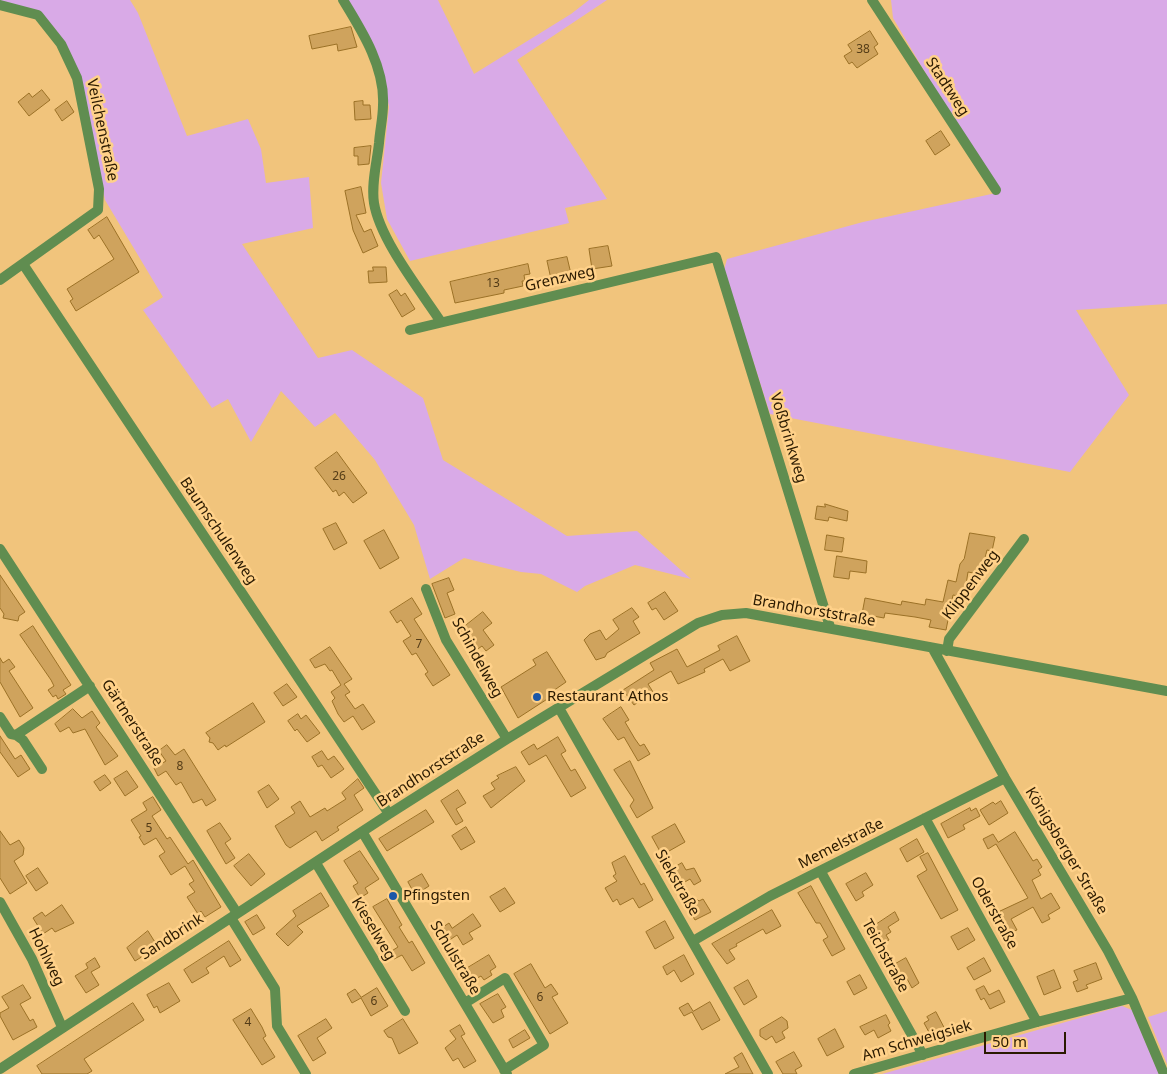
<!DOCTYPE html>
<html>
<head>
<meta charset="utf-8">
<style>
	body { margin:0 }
	#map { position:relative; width:1167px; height:1074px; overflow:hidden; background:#f1c47c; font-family:"Noto Sans",sans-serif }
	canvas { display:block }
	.scale { position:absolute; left:984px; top:1032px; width:82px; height:22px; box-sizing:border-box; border:2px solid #2b1a00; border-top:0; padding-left:6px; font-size:15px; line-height:18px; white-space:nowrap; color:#2b1a00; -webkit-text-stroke:4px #ffd189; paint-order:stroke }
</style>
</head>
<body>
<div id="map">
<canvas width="1167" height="1074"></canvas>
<div class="scale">50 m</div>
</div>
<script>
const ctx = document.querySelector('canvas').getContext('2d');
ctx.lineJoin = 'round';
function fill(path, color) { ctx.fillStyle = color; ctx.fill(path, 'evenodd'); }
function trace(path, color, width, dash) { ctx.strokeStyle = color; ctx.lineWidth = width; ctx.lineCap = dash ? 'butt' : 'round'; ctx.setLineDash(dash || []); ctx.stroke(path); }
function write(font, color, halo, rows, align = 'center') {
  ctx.font = font + ' "Noto Sans",sans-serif'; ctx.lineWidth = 5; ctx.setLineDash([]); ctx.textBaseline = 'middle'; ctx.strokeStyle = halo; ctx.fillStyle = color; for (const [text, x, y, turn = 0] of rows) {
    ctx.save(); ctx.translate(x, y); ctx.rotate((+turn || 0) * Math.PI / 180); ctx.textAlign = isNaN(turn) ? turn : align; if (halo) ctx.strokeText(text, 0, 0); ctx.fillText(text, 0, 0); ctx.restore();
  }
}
const green = new Path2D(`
	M0,0H130L138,13L187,136L248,119L261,149L266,183L309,177L313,228L242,244L318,358L352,350L423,398L443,460L567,536L637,531L691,579L635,565L585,586L577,592L541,574L521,572L464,558L430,579L414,525L375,460L335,413L315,427L281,391L251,442L228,399L212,408L143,310L163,297L105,200L86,111L54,27L0,2Z
	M347,0H438L474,74L571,14L589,0H607L517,60L607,199L565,208L569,223L410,261L387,219L381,183L389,107L383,74Z
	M891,0H1167V304L1076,310L1129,395L1070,472L770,414L724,270L727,259L863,222L996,193L893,18Z
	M1122,1006L1132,1010L1159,1074H882Z
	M1167,1011V1064L1148,1017Z`);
const building = new Path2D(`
	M351,27L357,47L338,51L337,44L312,49L309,36Z
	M870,31L878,44L874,47L878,54L857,68L852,62L849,64L844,56L852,51L848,45Z
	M42,90L50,100L29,116L18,102L29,93L32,97Z
	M67,101L74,112L62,121L55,110Z
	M363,101V105H370L371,119L355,120L354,102Z
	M941,131L950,145L935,155L926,141Z
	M371,146L369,164L358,165V156H354V148Z
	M361,187L366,213L356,215L364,232L371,229L378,246L363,253L353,230L345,191Z
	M107,217L139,272L76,311L70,301L73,299L67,289L114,259L99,235L94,239L88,230Z
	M608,246L612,266L592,269L589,249Z
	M567,257L571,274L551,279L547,261Z
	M528,264L530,274L524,275L525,281H522L523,286L504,290V293L455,303L450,282Z
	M373,267H386L387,282L369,283L368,271H373Z
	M397,290L401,296L405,293L415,309L402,317L389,295Z
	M337,452L367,493L353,503L344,492L339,496L336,490L333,492L315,468Z
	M825,504L848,511L847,521L829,517L828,521L815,519L817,506L825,507Z
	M336,523L347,543L334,550L323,529Z
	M384,530L399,558L380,569L364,541Z
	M970,533L995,537L992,551L987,550L982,570H980L979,574L968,572L964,597L953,595L946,630L929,627L931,620L915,617L885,613L884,618L862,614L865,598L901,605L902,601L925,605L926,599L943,602L948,580L956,582L960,564L964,559Z
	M827,535L844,538L842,552L825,550Z
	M837,556L867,561L866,573L850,571L849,579L834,577Z
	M0,575L25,612L19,616L18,621L3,618L4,614L0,608Z
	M449,578L454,590L447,593L455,614L445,618L432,584Z
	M665,592L678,611L664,620L656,608L652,610L648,603Z
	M412,598L422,614L414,619L450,675L433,686L425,674L428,672L416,653L412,655L403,641L411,636L401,620L397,623L390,612Z
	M632,608L639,617L633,621L640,633L607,653L605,657L596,660L584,640L590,634L600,630L606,640L619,629L613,620Z
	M483,612L492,623L483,630L494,645L486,651L482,646L475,651L462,640L464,638L459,631Z
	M33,626L71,685L63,690L66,694L58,699L56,695L53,697L48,690L54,686L51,680L20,635Z
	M737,636L750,661L730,671L723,659L704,669L705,672L678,684L671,671L648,684L653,692L634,705L623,690L654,670L650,663L677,649L687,667L720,650L718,646Z
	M330,647L352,679L344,684L350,692L345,695L355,709L363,704L375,722L362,730L353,716L344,722L338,714L332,701L335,698L331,692L341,685L332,670L330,671L325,664L315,668L310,660Z
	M547,652L566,682L553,691L555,694L518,718L501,687L536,665L533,660Z
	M0,658L3,663L9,659L15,667L9,671L33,708L20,717L0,682Z
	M287,684L297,697L283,706L274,693Z
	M253,703L265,722L226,747L225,745L218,750L213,743L209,742L210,738L206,733Z
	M621,707L629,720L625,722L635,739L640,746L644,744L650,754L638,761L624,737L618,740L603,719Z
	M73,709L82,718L92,711L100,723L96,727L118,756L105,765L85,729L73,733L69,727L60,732L55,724Z
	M298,714L301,719L306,715L320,733L307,742L297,729L295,731L288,721Z
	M0,736L15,759L21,755L30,769L18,777L0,752Z
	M558,737L566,751L561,754L571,771L575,769L586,788L571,797L546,755L529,765L521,752L534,744L537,749Z
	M167,745L175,755L184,749L216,800L206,806L202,799L193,803L181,782L176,785L166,771L158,776L154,768L166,761L159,751Z
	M322,751L328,760L334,756L344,769L331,778L322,765L318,767L312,757Z
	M630,761L653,808L637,818L630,806L634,800L614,770Z
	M516,767L525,781L491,808L483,796L495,789L491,783L499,778L497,776Z
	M127,771L138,787L125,796L114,779Z
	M105,775L111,783L100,791L94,782Z
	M358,779L364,788L354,795L363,810L337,827L339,830L322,841L316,831L290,848L286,845L275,826L295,813L291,807L300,801L310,817L325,808L327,811L346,799L342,793Z
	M269,785L279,799L267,808L258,792Z
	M458,790L466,803L456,809L463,821L456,825L441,801Z
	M153,797L161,810L152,816L167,839L170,837L188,864L193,860L221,907L205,917L201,911L198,914L187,897L195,892L189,884L194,881L185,866L171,875L159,856L165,852L156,838L144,845L139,837L141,836L131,820L147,810L143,803Z
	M1001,801L1008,813L989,825L980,810L993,802L995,804Z
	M970,808L971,811L976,808L980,816L963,825L965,829L948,838L941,824Z
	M426,810L434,822L387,851L379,839Z
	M220,823L231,839L225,843L235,858L226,864L207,831Z
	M675,824L685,842L662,855L652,837Z
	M466,827L475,842L461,850L452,836Z
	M0,831L10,845L19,840L24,848L23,855L14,861L27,883L10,894L0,878Z
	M1015,832L1033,861L1037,859L1042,867L1038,870L1041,875L1032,880L1041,899L1051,893L1060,908L1048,915L1050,919L1042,923L1033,907L1011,919L1017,930L1003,935L996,922L1002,919L998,912L1028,898L996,844L988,849L983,839L993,834L998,842Z
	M917,839L924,852L907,862L900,849Z
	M360,851L379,879L365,888L368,893L360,898L353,886L358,883L344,861Z
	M928,853L958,910L941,919L917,876L927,870L920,857Z
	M249,854L265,874L251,886L234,866Z
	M625,856L641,885L644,883L653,900L639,908L633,898L620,905L617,899L613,902L605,888L617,881L613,876L616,874L612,863Z
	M682,863L686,870L694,868L701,881L694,885L690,879L676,887L669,874L674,871L672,869Z
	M38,868L48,883L36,891L26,876Z
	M866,873L873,885L862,892L864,896L856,901L846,884Z
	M422,874L429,886L415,895L408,882Z
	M811,886L845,949L832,956L823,940L828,937L820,923H816L798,893Z
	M505,888L515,903L500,912L490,897Z
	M321,893L329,906L297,926L303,932L288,946L276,934L296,916L293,911Z
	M387,899L402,925L399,927L409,943L412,941L425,963L412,971L402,955L394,959L390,952L398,947L373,907Z
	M697,899L699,901L703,899L711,912L695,920L688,908L691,906L690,903Z
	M62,905L74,923L55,932L52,928L43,934L33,918L42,912L45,916Z
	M772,910L781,926L766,934L763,929L736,944L737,946L729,950L735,959L727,964L712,944Z
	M895,912L899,920L888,927L891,932L886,935L889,940L880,945L871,928Z
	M473,914L481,926L469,933L473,939L463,945L457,935L448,941L440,929L449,923L452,928Z
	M257,915L265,928L253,935L245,922Z
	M665,921L674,938L655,949L646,932Z
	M968,928L975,940L958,950L951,937Z
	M148,931L158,947L135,961L127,948Z
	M229,941L241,960L230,967L224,956L206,968L209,973L192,983L184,970Z
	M489,955L496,967L490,971L492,975L484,980L481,976L468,983L461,972Z
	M684,955L694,974L681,982L674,970L667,975L663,967Z
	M95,958L100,967L91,972L99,985L86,993L75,976L88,968L86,964Z
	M906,958L919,983L912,988L905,975L899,978L892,966Z
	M984,958L991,971L974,980L967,968Z
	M1096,963L1102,979L1086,985L1088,988L1077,992L1073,982L1078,980L1074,971Z
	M531,964L545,988L551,984L558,994L552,997L568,1023L550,1034L514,974Z
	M1054,970L1061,988L1044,995L1037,977Z
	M860,975L867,988L854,995L847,982Z
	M748,980L757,997L744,1005L734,988Z
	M169,983L180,1001L160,1013L157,1006L154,1008L147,995Z
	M23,985L31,998L20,1004L30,1021L33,1019L37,1027L13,1040L0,1016V1013L9,1008L2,997Z
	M984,986L989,995L999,990L1005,1002L990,1009L984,998L981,1000L976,990Z
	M377,988L388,1006L371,1016L361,998L352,1003L347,994L355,989L361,997Z
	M498,994L506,1007L501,1010L504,1017L493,1023L480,1004Z
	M710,1002L720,1020L702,1030L692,1012L684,1016L679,1008L688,1003L693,1011Z
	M133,1003L144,1020L84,1059L92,1071L87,1074H42L37,1066Z
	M251,1009L262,1027L266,1036L263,1038L275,1057L262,1065L233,1020Z
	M936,1012L948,1035L940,1039L937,1033L931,1036L924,1023L929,1020L927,1017Z
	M886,1015L890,1023L888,1025L891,1031L878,1038L874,1030L865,1035L860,1027Z
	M782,1017L787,1021L788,1028L782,1032L785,1038L776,1043L772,1036L766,1040L760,1036V1030Z
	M326,1019L332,1028L317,1038L326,1053L313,1061L298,1036Z
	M403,1019L418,1043L399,1054L392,1038L388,1037L384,1031Z
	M460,1025L465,1034L461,1036L476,1061L464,1068L458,1058L453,1061L445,1048L456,1039L450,1031Z
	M835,1029L844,1047L827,1056L818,1039Z
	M525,1030L530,1038L513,1048L509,1040Z
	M794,1052L802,1066L795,1070L797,1074H783L776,1062Z
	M742,1053L753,1074H725L739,1067L734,1058Z`);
const minor = new Path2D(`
	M343,0C362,31 385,67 383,105C383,117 380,130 379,143C377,162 371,184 374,203C380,240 420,290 441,322
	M872,0L996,190
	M0,5L38,15L61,44L77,78L99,189L98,210L0,280
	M23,264L389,814
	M410,330L716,257L830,627
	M0,549L237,913
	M426,589L446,640L507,739
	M933,649L1005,778L1108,951L1132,998L1164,1074
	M947,651L949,639L1024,539
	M559,708L768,1074
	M0,717L11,734L16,735L90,686
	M16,735L23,740L42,769
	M925,818L1037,1022
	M363,833L507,1074
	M316,863L405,1011
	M821,872L923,1055
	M0,902L32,959L62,1027
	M231,918L275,989L277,1026L306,1074
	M693,941L770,896L1005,778
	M465,1003L505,978L544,1045L504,1070
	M0,1069L389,814L507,739L698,623L722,615L746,613L1167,691
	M854,1074L1037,1022L1132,998`);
const markers = [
	[537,697,5,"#1c57a8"],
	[393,896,5,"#1c57a8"]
];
const numberNames = [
	["38",863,50],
	["13",493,284],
	["26",339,477],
	["7",419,645],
	["8",180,767],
	["5",149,829],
	["6",540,998],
	["6",374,1002],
	["4",248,1023]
];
const streetNames = [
	["Stadtweg",947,87,57],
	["Veilchenstraße",102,130,78],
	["Grenzweg",560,279,-13],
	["Voßbrinkweg",788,438,73],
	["Baumschulenweg",218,531,56],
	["Klippenweg",971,585,-53],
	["Brandhorststraße",814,611,10],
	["Schindelweg",477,658,61],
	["Gärtnerstraße",132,723,57],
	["Brandhorststraße",431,770,-33],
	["Memelstraße",841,844,-27],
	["Königsberger Straße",1066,851,59],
	["Siekstraße",677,883,60],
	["Oderstraße",994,913,61],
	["Kieselweg",373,929,59],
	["Sandbrink",172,937,-33],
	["Teichstraße",885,956,61],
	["Hohlweg",46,957,64],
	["Schulstraße",455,958,59],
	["Am Schweigsiek",917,1041,-16]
];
const poiNames = [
	["Restaurant Athos",547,697],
	["Pfingsten",403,896]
];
fill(green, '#d9aae7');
fill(building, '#cfa35d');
trace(building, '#9b7127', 1);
trace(minor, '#608d50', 10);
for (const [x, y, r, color] of markers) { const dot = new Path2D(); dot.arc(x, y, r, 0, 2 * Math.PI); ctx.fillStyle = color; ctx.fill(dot); trace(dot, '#ffd189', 2); }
write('12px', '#543c17', null, numberNames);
write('15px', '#2b1a00', '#ffd189', streetNames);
write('15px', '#2b1a00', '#ffd189', poiNames, 'left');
</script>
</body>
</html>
